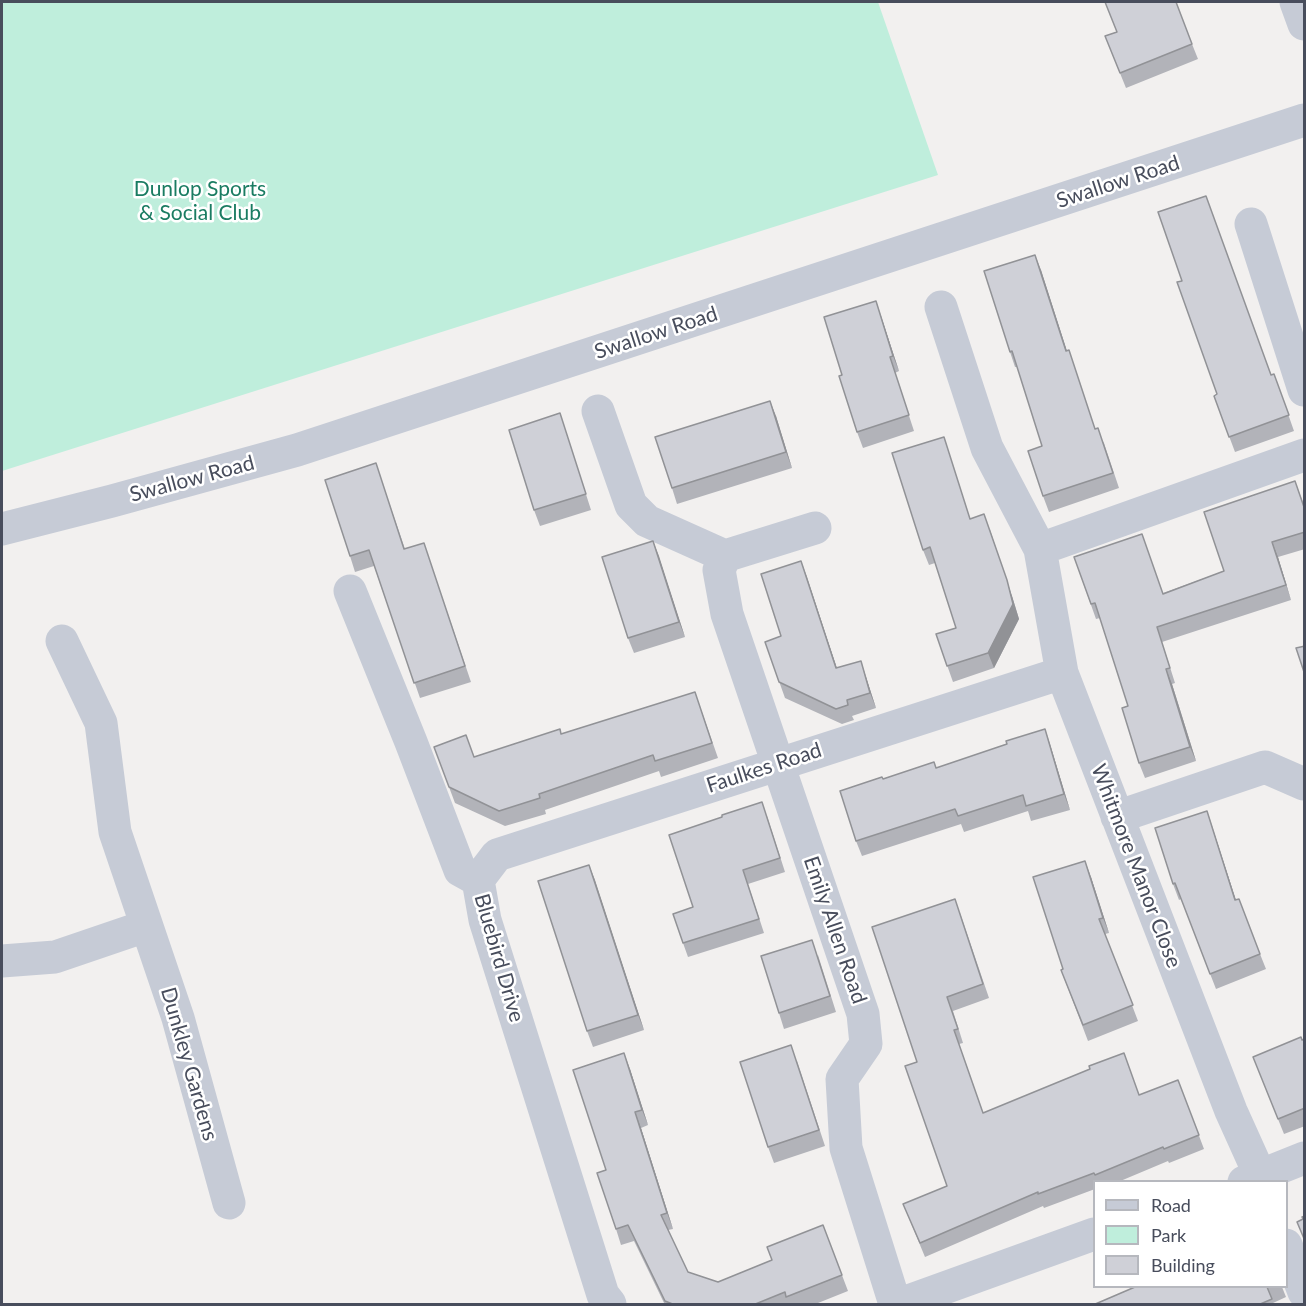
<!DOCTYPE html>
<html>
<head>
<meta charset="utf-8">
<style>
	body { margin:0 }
	#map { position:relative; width:1306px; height:1306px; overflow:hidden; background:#f2f0ef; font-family:Lato,sans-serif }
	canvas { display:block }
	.frame { position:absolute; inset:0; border:3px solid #484d5c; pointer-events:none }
	.legend { position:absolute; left:1093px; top:1180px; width:195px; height:108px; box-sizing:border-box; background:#fff; border:2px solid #b6b8be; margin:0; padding:8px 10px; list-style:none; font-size:18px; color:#484d5c }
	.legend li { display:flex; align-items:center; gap:12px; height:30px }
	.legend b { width:30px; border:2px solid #b6b8be }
</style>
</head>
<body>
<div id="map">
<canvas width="1306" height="1306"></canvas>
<div class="frame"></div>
<ul class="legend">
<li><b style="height:8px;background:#c6cbd6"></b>Road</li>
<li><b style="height:16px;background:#bfeedc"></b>Park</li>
<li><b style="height:16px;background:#cfd0d7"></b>Building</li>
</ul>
</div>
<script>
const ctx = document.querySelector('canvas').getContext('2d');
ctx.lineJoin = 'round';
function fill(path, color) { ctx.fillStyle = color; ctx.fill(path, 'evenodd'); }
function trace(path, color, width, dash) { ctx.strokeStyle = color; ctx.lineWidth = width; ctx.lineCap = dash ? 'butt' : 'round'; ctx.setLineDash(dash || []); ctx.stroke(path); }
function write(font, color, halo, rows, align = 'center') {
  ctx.font = font + ' Lato,sans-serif'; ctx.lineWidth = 5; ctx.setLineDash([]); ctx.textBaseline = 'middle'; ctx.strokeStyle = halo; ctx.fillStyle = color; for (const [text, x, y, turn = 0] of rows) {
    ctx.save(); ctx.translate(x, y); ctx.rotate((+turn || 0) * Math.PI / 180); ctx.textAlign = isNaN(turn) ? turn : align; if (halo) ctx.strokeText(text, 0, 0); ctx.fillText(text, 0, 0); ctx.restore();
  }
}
const green = new Path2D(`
	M2,2H878L938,175L2,471Z`);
const minor = new Path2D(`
	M1296,2L1304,24
	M1251,224L1304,390
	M941,307L987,448L1040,549L1062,673L1231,1111L1263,1182
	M598,411L631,505L647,521L725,556L815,528
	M2,529L112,501L297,450L1304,120
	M1040,549L1304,455
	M725,556L719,570L727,614L863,1014L866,1044L842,1079L846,1148L895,1304
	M350,591L411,742L460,870L478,880L485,920L603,1295L610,1304
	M62,641L101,723L115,832L178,1018L229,1203
	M1117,817L1265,767L1304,784
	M478,880L497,855L1062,673
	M2,961L55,957L146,926
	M1244,1182L1304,1158
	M1286,1245L1304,1292
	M900,1304L1094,1234`);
const wall = new Path2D(`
	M1105,2L1192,44L1198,59L1126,88L1105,36L1117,32Z
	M1041,270L1067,351L1069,350L1095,429L1104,443L1119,488L1049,512L1043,496L1042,446L1017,367H1015L1010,352Z
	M881,316L899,371L895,373L914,431L863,448L857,432L842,375Z
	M1274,374L1294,431L1235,452L1214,396Z
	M560,413L591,510L540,526L534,510Z
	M776,416L792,468L677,504L672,488Z
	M944,437L970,519L1012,596L1019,619L994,668L953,682L936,634L956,628L935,563L929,565L923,550Z
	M381,479L405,549L429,558L471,682L420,698L374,566L355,572L350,556Z
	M1295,481L1305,508V549L1278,557L1291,600L1162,642L1175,683L1172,684L1196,761L1145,778L1139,763L1128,706L1100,618L1096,619L1074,557L1163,593L1224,571Z
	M653,541L685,637L634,653L628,638Z
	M801,561L837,668L866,677L876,708L852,716L854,720L842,724L785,698L765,642L781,636Z
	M695,692L718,758L661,777L659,771L545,810L546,814L505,826L455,803L434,747L474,757L561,734Z
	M1045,729L1070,810L1031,821L1028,811L964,832L961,824L862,856L856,841L883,779L936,768L1007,744Z
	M1207,811L1236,900L1260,954L1266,969L1216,989L1181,899L1179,900L1173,884Z
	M767,816L785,872L748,884L764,933L688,957L683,943L693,907Z
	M589,865L644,1030L593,1047L587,1031Z
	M1091,877L1109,933L1105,934L1138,1021L1088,1041L1061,970L1063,969Z
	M960,913L989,998L953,1011L963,1043L959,1044L983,1113L1139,1095L1178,1080L1204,1149L1169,1163L1168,1161L1118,1182H1095V1189L1044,1208L1043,1206L925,1257L903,1204L947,1186L917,1062Z
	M818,955L836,1012L784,1029L779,1013Z
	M1305,1039V1126L1284,1134L1253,1057Z
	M797,1061L825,1146L774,1163L768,1147Z
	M630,1069L648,1125L641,1128L673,1229L668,1230L688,1272L718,1282L772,1260L823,1225L848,1291L813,1305H665L634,1241L621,1245L616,1229Z
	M1135,1287H1282L1286,1297L1273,1303V1305H1093Z`);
const shadedWall = new Path2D(`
	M1035,255L1041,270L1072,367L1066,351Z
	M876,301L881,316L899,371L893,356Z
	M770,401L776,416L792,468L786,452Z
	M990,530L1012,596L1019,619L994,668L988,653Z
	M653,541L659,556L685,637L679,622Z
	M1272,542L1278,557L1291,600L1286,585Z
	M801,561L807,577L842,684L836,668Z
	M861,661L866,677L876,708L870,693Z
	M1166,669L1172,684L1196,761L1190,747Z
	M1045,729L1050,744L1070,810L1064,794Z
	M1207,811L1212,826L1241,916L1235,900Z
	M1085,861L1091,877L1109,933L1103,918Z
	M589,865L595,880L644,1030L638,1015Z
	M624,1053L630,1069L648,1125L642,1110Z
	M635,1112L641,1128L673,1229L667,1213Z`);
const building = new Path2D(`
	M1105,2H1176L1192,44L1120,73L1105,36L1117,32Z
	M1206,196L1271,375L1274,374L1289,415L1229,437L1214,396L1217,394L1177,282L1182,281L1158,212Z
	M1035,255L1066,351L1069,350L1095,429L1098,428L1113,473L1043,496L1028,451L1042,446L1012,351L1010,352L984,271Z
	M876,301L893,356L890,357L909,415L857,432L839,376L842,375L824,317Z
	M770,401L786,452L672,488L655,437Z
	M560,413L586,494L534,510L509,430Z
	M944,437L970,519L984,514L1007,580L1013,604L988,653L947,666L936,634L956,628L930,547L923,550L892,453Z
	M376,463L404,549L424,543L465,666L414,683L369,550L350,556L325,480Z
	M1295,481L1305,510V532L1272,542L1286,585L1157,627L1170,668L1166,669L1190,747L1139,763L1122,708L1128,706L1095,603L1091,604L1074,557L1142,534L1163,594L1224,571L1204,512Z
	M653,541L679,622L628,638L602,557Z
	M801,561L836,668L861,661L870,693L847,700L848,705L836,709L779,682L765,642L781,636L761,574Z
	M1305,646V675L1296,648Z
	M695,692L712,743L655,761L653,755L539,794L540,798L499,811L449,787L434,747L466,735L474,757L560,729L561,734Z
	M1045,729L1064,794L1026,806L1023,795L958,816L955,809L856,841L840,791L882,777L883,779L934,762L936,768L1007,744L1006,741Z
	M762,802L780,858L743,870L759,919L683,943L673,914L693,907L669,835L722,817V815Z
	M1207,811L1235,900L1239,899L1260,954L1210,974L1175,883L1173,884L1155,828Z
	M1085,861L1103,918L1099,919L1133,1005L1083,1025L1061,970L1063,969L1033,877Z
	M589,865L638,1015L587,1031L538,881Z
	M955,899L983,984L947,997L958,1029L954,1030L983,1113L1090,1069L1089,1066L1124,1053L1139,1095L1178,1080L1199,1135L1164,1149L1163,1147L1095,1175L1094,1173L1038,1194V1192L920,1243L903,1204L947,1186L905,1066L917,1062L872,927Z
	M812,940L830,996L779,1013L761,956Z
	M1301,1037L1302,1040L1305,1039V1108L1278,1119L1253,1057Z
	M791,1045L819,1130L768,1147L740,1062Z
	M624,1053L642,1110L635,1112L667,1213L661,1215L688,1272L718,1282L772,1260L767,1247L823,1225L842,1275L786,1297L785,1292L753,1305H675L665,1301L628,1225L616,1229L597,1173L606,1170L573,1070Z
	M1305,1216V1241L1297,1222L1303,1219L1302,1217Z
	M1135,1287H1269H1267L1272,1299L1258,1305H1093Z`);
const streetNames = [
	["Swallow Road",1118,182,-18],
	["Swallow Road",656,333,-18],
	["Swallow Road",192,479,-15],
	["Faulkes Road",764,768,-18],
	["Whitmore Manor Close",1136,866,69],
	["Emily Allen Road",835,930,71],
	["Bluebird Drive",499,958,74],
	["Dunkley Gardens",189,1064,74]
];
const parkNames = [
	["Dunlop Sports",200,189],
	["& Social Club",200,213]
];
fill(green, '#bfeedc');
trace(minor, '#c6cbd6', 33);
fill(wall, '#b2b3b9');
fill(shadedWall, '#919296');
fill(building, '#cfd0d7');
trace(building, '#919296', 1.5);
write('21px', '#484d5c', '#fff', streetNames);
write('21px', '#1a7c62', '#fff', parkNames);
</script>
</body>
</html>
